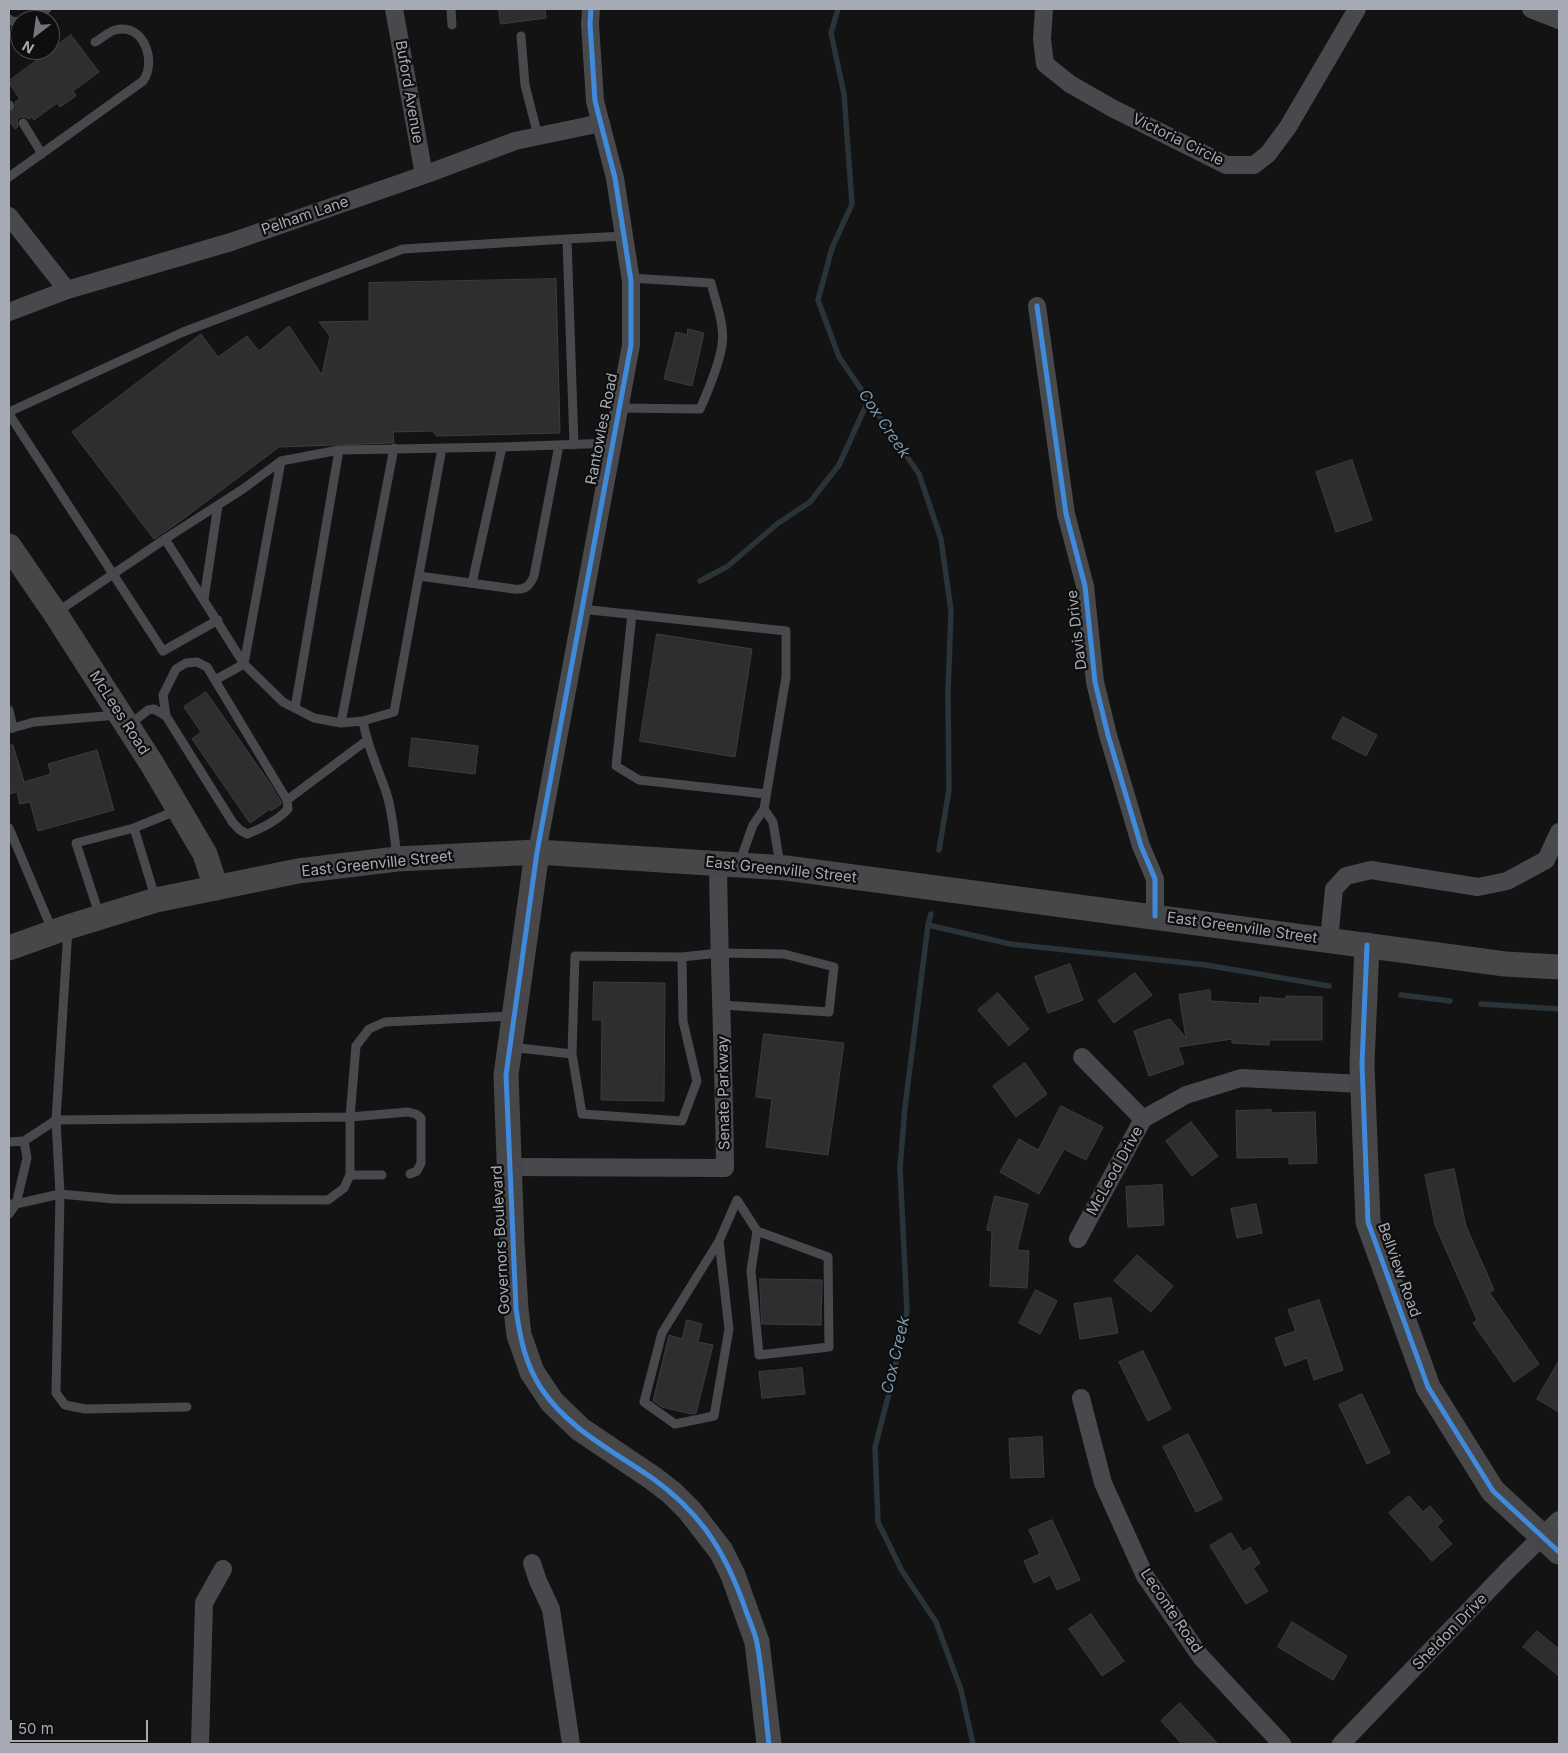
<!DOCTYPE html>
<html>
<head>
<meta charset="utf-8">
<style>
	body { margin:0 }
	#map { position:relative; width:1568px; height:1753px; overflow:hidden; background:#131314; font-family:Inter,sans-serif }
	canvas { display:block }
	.frame { position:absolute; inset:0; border:10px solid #a5aab4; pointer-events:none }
	.north { position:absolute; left:10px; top:10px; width:50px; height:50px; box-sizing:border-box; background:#0e0e0f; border:1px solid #4a4c51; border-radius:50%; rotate:210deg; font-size:14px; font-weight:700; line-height:20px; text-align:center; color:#a5aab4 }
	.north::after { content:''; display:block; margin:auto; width:18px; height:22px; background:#72757c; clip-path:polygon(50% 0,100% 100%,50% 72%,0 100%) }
	.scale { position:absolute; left:10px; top:1720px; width:138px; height:22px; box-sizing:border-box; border:2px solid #a5aab4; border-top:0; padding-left:6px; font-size:15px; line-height:18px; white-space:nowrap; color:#a5aab4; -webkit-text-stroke:4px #0e0e0f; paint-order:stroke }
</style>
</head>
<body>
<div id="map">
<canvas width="1568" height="1753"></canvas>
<div class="frame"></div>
<div class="north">N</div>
<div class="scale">50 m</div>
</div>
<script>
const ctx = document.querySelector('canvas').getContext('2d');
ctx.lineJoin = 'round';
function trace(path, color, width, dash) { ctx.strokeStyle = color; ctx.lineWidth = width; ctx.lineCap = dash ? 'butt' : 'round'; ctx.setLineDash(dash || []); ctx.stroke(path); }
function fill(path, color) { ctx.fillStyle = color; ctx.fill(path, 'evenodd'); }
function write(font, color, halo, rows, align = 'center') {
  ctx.font = font + ' Inter,sans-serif'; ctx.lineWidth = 4.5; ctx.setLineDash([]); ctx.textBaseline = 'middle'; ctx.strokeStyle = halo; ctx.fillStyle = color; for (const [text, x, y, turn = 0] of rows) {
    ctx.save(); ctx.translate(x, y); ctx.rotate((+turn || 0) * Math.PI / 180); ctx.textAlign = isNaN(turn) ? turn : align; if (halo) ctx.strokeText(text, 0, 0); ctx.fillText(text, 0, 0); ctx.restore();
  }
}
const stream = new Path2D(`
	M838,9L831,33L844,94L852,204L832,248L818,300L839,357L919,474L941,539L951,611L948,694L949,790L939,850
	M700,581L728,566L777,524L810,502L839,465L869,399
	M931,914L928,925L905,1107L900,1168L907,1311L893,1378L875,1447L878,1522L902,1571L936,1622L961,1690L973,1744
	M928,925L1010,944L1206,965L1329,986
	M1401,995L1450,1001
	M1481,1004L1559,1009`);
const building = new Path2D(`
	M499,9H545L546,18L501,24Z
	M71,35L99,72L73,91L76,96L60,107L57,103L34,120L32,117L28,119L26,117H20L17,120L18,127L15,129L9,120V112L15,110L16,107L15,102L20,99L9,83V81Z
	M556,279L560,433L437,436L432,431L393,432L394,442L391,443L279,447L175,525L154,539L72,432L201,334L218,357L247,336L259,351L289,326L322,375L330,336L319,322L369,321V283Z
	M688,329L704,333L692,386L664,379L676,332L687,335Z
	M1352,460L1372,520L1336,532L1316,472Z
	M657,634L752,649L735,757L640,741Z
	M206,692L269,782L281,802V804L271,811L270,809L250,823L192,739L201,732L184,707Z
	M1343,717L1377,735L1366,756L1332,738Z
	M412,738L478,746L475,774L409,766Z
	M9,745H13L24,782L51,774L48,764L97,750L114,810L38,831L30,802L20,804L17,792L9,794Z
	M1070,964L1083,1000L1048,1013L1035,977Z
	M1135,973L1152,995L1114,1023L1098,1001Z
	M594,982L665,983L664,1101L601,1100L602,1020H593Z
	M1210,990L1211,1001L1259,1004L1260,997L1286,999V996L1322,997V1040H1269V1045L1232,1043V1039L1178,1047L1184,1064L1149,1076L1134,1031L1170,1019L1186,1038L1179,995Z
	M998,993L1029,1029L1009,1046L978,1010Z
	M764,1034L844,1043L828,1155L766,1147L772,1099L756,1097Z
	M1025,1063L1047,1094L1016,1117L993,1086Z
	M1061,1106L1103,1127L1086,1160L1064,1149L1039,1194L1000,1172L1019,1139L1038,1150Z
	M1271,1110V1113L1315,1112L1317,1163L1289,1164V1157L1237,1158L1236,1111Z
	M1191,1122L1218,1156L1192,1176L1166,1141Z
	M1454,1169L1466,1226L1494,1290L1489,1292L1539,1364L1514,1382L1473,1323L1477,1320L1435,1225L1425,1175Z
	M1162,1185L1164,1225L1128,1227L1126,1187Z
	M995,1196L1028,1204L1017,1250L1029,1251L1027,1288L990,1286L992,1231L987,1230Z
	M1256,1204L1262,1233L1237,1238L1231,1209Z
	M1137,1255L1173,1286L1151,1312L1114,1281Z
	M760,1279L822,1280L821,1325L762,1324Z
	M1036,1290L1057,1301L1040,1334L1019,1323Z
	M1111,1298L1118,1333L1080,1339L1074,1304Z
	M1319,1300L1343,1370L1314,1380L1307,1358L1285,1366L1275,1338L1296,1331L1288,1310Z
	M687,1320L702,1324L698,1342L713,1345L696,1413L691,1414L662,1407L653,1401L669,1335L682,1339Z
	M1143,1351L1171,1409L1148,1421L1119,1362Z
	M1559,1361V1412L1537,1399Z
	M802,1368L805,1394L762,1398L759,1372Z
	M1362,1394L1390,1453L1367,1464L1339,1405Z
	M1188,1434L1222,1499L1196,1512L1163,1447Z
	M1042,1437L1044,1477L1011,1478L1009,1439Z
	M1409,1496L1423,1512L1430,1506L1443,1521L1437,1527L1452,1544L1432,1561L1389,1513Z
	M1052,1520L1080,1580L1057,1590L1050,1575L1034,1583L1024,1561L1040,1554L1029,1530Z
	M1231,1533L1243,1552L1250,1547L1260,1563L1253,1568L1268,1591L1246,1604L1210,1546Z
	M1091,1614L1124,1661L1102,1676L1069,1629Z
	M1292,1622L1347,1656L1333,1680L1278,1647Z
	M1537,1631L1559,1649V1676L1523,1647Z
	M1180,1703L1218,1744H1182L1161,1721Z`);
const lane = new Path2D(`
	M451,9L452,25
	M9,19L14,22L20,21
	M30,20L47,9
	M521,36L525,85L538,136
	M9,105L10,106
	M23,123L42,154
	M9,177L143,81C157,62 144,22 115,30C108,32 101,39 95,42
	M619,408L700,409C708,391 719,365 722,345C725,325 716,303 711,283L630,278
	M9,412L183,332L403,249L567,239
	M9,414L163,651L218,620
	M574,445L567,239L624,236
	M165,539L244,664L283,702L314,718L341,723L363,721C367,746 378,768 386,792C393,812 394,836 397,857
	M419,576L514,589C525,590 529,587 534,576L559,445
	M472,583L502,447
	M204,599L218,505
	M581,609L786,631V677L764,809
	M57,612L165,539L243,489L281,461L339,450L502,447L612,443
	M632,614L616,766L639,780L766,794
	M215,680L244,664L281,461
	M295,708L339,450
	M9,710L13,728
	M363,721L394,712L442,448
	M341,723L394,448
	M129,725L148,710L154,709L166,716L233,823L240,830L247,834C263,828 277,821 288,809L287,800L207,667L197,662L186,663L176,669L163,695L166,716
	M9,729L34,722L118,715
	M287,800L366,741
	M9,828L53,932
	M739,864L753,825L764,809L773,822L780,865
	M156,900L134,828L178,810
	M100,917L76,843L134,828
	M68,929L56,1120L350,1117L356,1046L369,1029L385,1022L513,1016
	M510,1047L572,1054L575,956L682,957L719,953L784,954L834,967L829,1012L722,1005
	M572,1054L582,1114L682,1121L697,1081L683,1021L682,957
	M56,1120L60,1194L114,1199L328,1200L344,1188L350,1175H382
	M9,1142L24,1141L56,1120
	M350,1175V1117L408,1112L416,1114L421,1118V1163L417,1171L410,1174
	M737,1200L757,1231L751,1271L759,1355L829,1347L828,1257L757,1231
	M9,1204H16L60,1194L56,1393L65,1405L85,1409L187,1407
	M9,1214L16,1204L27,1158L24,1141
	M719,1241L729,1329L714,1416L675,1424L644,1402L662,1333L719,1241L737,1200`);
const street = new Path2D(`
	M394,9L424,175
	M1044,9L1042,39L1045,64L1070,84L1112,108L1226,165H1254L1268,154L1288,127L1357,9
	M1531,9L1559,20
	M9,216L67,290
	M1037,306L1066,514L1085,586L1095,682L1108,735L1141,846L1155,879V916
	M9,312L67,290L231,242L424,175L515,141L601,123
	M537,852L631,345V281L615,178L595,101L590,24L591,9
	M1329,940L1334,889L1346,876L1371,870L1478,887L1507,881L1546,860L1559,832
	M1082,1057L1143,1119
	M509,1167L725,1168C724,1066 719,965 718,863
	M1078,1239L1143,1119L1186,1095L1241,1078L1363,1084
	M1081,1398L1103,1483L1145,1576L1201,1657L1282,1744
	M532,1563L538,1581L551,1609L571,1744
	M200,1744L204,1603L223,1569
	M1341,1744L1506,1572L1559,1520`);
const secondary = new Path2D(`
	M9,546L55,613L152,764L205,854L216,888
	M537,852L506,1075L512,1243L516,1309L519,1335L532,1372L552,1402L580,1429L654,1479L672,1493L690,1511L721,1551L733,1575L757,1642L769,1744
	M1367,945L1362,1064L1368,1222L1428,1387L1493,1491L1559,1552
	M9,948L68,927L156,900L298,871L397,859L537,852L786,868L1505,964L1559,967`);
const cycleway = new Path2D(`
	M591,9L590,24L595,101L615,178L631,281V345L537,852L506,1075L516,1309C520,1337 525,1364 541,1388C567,1428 613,1451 652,1478C672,1492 691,1510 706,1530C725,1556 737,1584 747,1614C751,1624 755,1633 757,1643C763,1676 765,1711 769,1744
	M1037,306L1066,514L1085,586L1095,682L1108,735L1141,846L1155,879V916
	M1367,945L1362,1064L1368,1222L1428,1387L1493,1491L1559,1552`);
const streetNames = [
	["Buford Avenue",409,92,80],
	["Victoria Circle",1178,140,26],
	["Pelham Lane",305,216,-19],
	["Rantowles Road",602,429,-79],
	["Davis Drive",1077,630,-97],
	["McLees Road",119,713,57],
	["East Greenville Street",377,864,-6],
	["East Greenville Street",781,870,6],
	["East Greenville Street",1242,928,8],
	["Senate Parkway",724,1093,-91],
	["McLeod Drive",1115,1171,-61],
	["Governors Boulevard",501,1240,-93],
	["Bellview Road",1399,1270,70],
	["Leconte Road",1171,1611,56],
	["Sheldon Drive",1450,1632,-46]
];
const waterNames = [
	["Cox Creek",884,424,56],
	["Cox Creek",896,1355,-77]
];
trace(stream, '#2a3338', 5.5);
fill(building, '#2e2e2f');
trace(building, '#3c3d40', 1);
trace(lane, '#48494c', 9);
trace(street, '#48494c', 18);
trace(secondary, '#47474a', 25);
trace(cycleway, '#408adc', 5);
write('15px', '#a5aab4', '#0e0e0f', streetNames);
write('italic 16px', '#7c9aaf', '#0e0e0f', waterNames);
</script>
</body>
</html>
